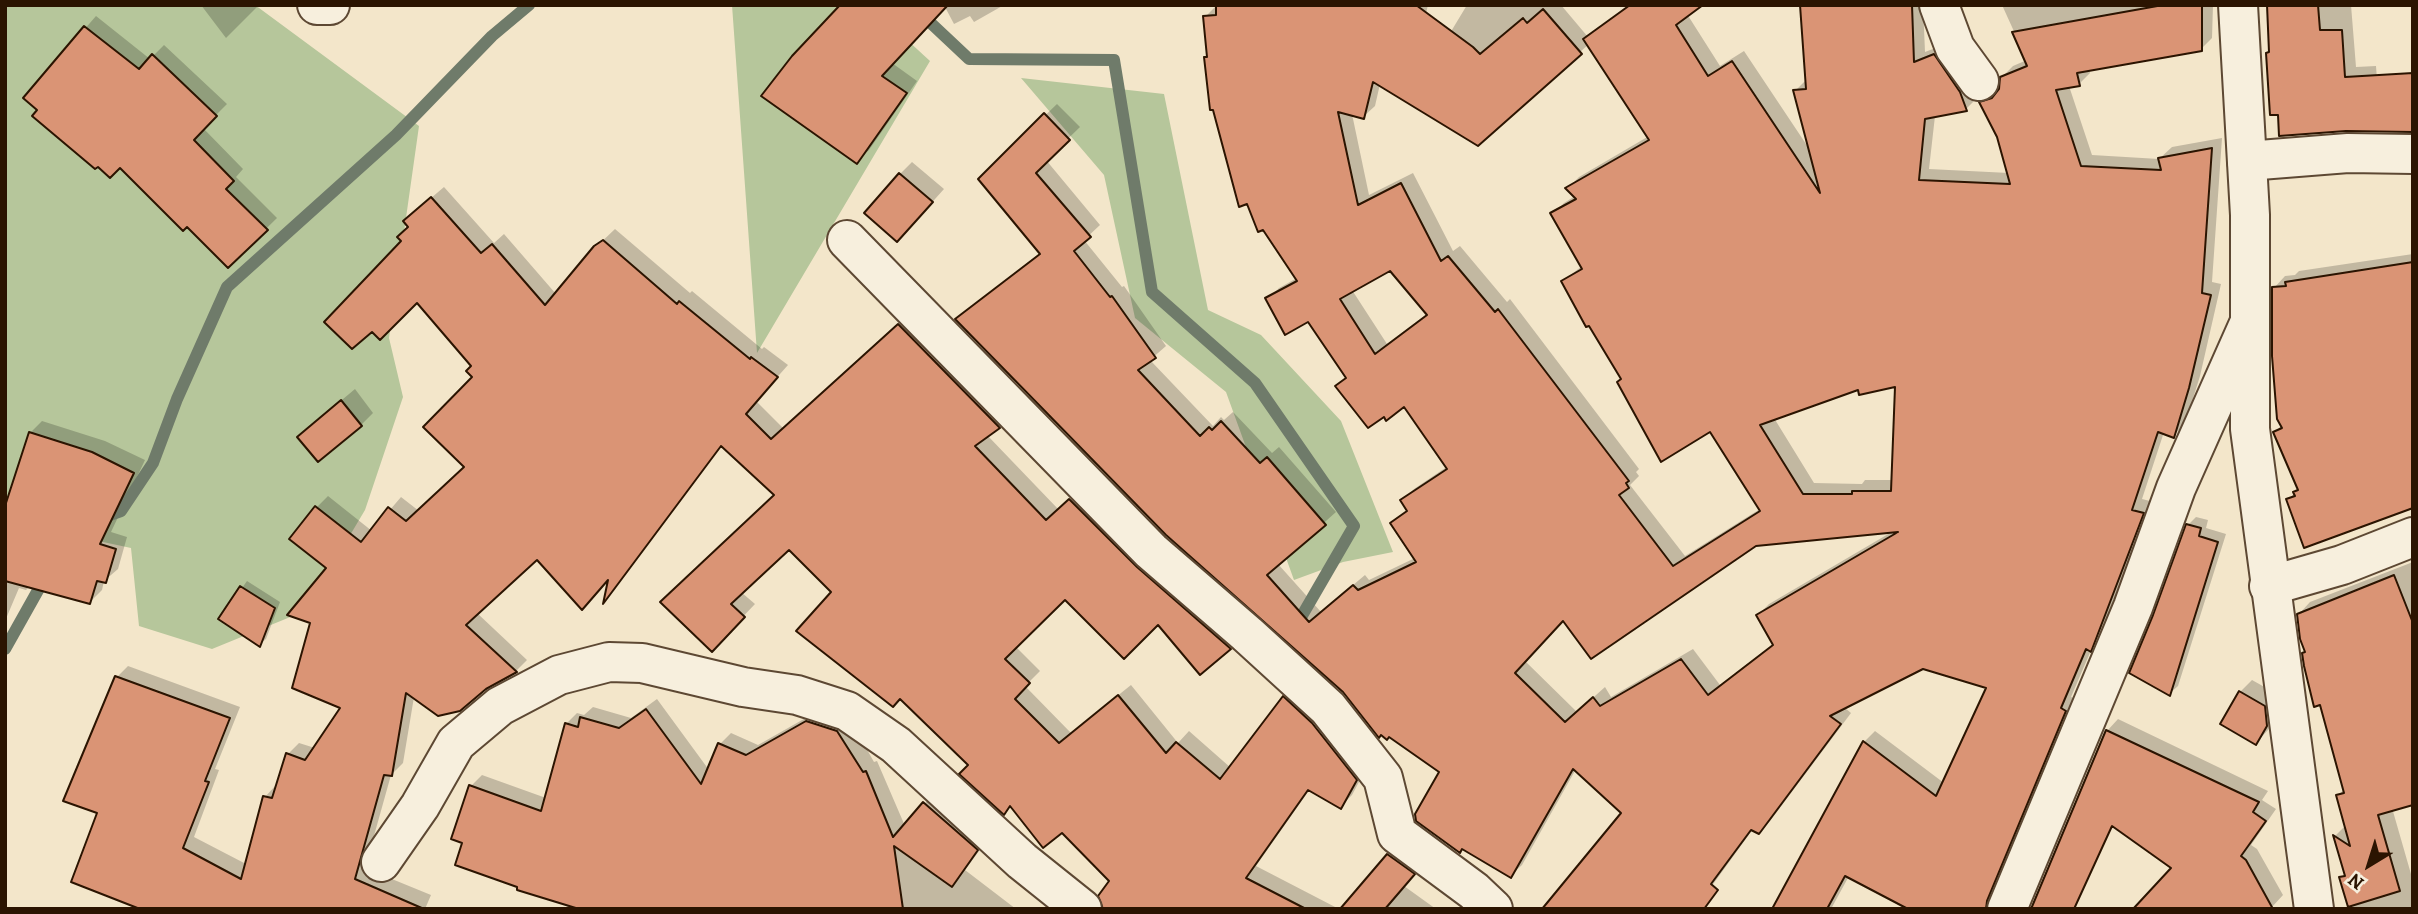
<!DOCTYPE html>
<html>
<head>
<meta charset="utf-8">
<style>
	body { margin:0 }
	#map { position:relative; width:2418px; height:914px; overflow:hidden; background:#f3e6ca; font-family:Alegreya,serif }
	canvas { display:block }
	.frame { position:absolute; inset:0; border:7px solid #2b1401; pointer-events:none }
	.north { position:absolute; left:2334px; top:830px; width:70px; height:70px; -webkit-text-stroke:5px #f7efdd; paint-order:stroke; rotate:218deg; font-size:19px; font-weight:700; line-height:28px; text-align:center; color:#2b1401 }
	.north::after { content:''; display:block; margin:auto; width:24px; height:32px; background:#2b1401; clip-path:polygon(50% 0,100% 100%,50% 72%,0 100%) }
</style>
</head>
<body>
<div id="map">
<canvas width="2418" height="914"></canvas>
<div class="frame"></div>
<div class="north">N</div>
</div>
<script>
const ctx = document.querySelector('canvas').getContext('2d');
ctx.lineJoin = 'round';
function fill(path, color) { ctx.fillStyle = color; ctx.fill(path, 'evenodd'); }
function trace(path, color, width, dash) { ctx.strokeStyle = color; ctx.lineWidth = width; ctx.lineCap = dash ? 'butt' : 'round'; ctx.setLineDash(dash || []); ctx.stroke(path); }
const green = new Path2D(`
	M5,5H255L419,126L389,338L403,397L365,510L305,611L212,649L139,626L131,548L5,521Z
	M732,5H869L930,61L757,353Z
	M1021,78L1164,94L1208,310L1261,335L1341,421L1393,552L1343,562L1294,580L1226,392L1135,318L1104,175Z`);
const shadow = new Path2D(`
	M201,5H259L226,38Z
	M842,5H1004L974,22L970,16L954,24L945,7L892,63L917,81L869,150L857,161Z
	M1217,5H1428L1409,84H1380L1375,106L1363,117L1352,114L1369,195L1413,173L1453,251L1460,246L1507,302L1510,299L1639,469L1636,472L1639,476L1630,485L1685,556L1760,509L1710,430L1623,378L1563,281L1582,266L1553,214L1564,203L1575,196L1568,188L1579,177L1649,136L1589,44L1580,52L1409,101L1467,5H1561L1588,37L1628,5H1698L1687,14L1720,66L1744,51L1810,150L1795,91L1806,80L1802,5H1923L1925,52L1946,44L1977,98L1966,109L1935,116L1929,169L2009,173L1998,137L1981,103L1992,92L2001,89L2002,77L2013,66L2027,60L2002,5H2213L2212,38L2201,49L2089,69L2090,73L2079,84L2069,86L2092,155L2159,159L2172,147L2222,138L2212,282L2221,284L2200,376L2185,424L2173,436L2164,432L2142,499L2154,502L2101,639L2092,648L2071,697L2076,699L2000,909H1910L1849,876L1831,909H1774L1864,742L1875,731L1944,783L1988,687L1923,667L1844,707L1851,713L1770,821L1759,832L1753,829L1706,894L1576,769L1522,865L1510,876L1441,771L1390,735L957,319L1041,252L979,179L1057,104L1080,127L1046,160L1100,225L1084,240L1122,287L1124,286L1166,346L1150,360L1213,426L1221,417L1224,420L1233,412L1272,453L1279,447L1336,512L1278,564L1321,612L1365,575L1369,580L1415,558L1392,523L1408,509L1403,500L1414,489L1448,466L1405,404L1338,386L1347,377L1309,320L1268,299L1279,288L1297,278L1206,57L1209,55L1205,17ZM1390,268L1428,313L1387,344L1352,290ZM1897,385L1893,480H1865L1862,484L1814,483L1774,418L1859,387ZM1895,530L1769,604L1758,615L1775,643L1720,685L1693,649L1611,697L1605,687L1577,712L1525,661L1564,619L1756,544Z
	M2269,5H2351L2356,67L2376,66L2380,119L2369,130L2281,135L2280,113L2268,53L2271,50Z
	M96,16L150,59L164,45L227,104L203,128L243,169L236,177L277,218L228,266L187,225L120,165L25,98Z
	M912,162L944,189L909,228L900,174Z
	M444,187L494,243L504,234L556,294L595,248L615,229L690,293L692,291L762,349L764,347L788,365L756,401L784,429L911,314L1011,416L987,435L1059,510L1082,489L1241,637L1200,673L1158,622L1065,597L1015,646L1040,671L1025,686L1071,733L1131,685L1178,743L1189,731L1231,768L1284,697L1295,686L1367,767L1352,795L1341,806L1310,789L1256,866L1339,909H1105L1111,880L1062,830L1011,805L971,765L834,592L789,547L741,592L755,604L712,649L776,495L722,445L606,599L610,576L537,558L477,613L527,660L516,671L485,688L414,697L403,763L391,775L365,868L431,895L425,909H143L99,812L117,677L128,666L240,707L215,769L219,770L194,837L246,864L265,797L276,785L288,754L299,743L315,748L342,707L328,567L317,507L328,496L372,531L401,497L419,511L466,467L475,377L473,366L403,241L417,210Z
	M2413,254V506L2288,500L2299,488L2275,432L2282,425L2274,288L2285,276L2295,275L2299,271Z
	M355,389L373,413L361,425H312Z
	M42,421L105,441L145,460L111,532L127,537L118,569L104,581L102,590L90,602L30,586L26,590L19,588L5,621V507L30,433Z
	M2196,517L2208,520L2206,528L2226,534L2178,686L2169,694L2188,525Z
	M2413,562V778L2382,773L2413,881V909H2345L2349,905L2341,878L2346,873L2335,836L2346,825L2338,796L2344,789L2299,614L2310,602Z
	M247,581L280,602L266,639L260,644L220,619Z
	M2252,680L2277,694L2279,712L2268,730L2256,743L2240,692Z
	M657,699L709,770L720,744L731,733L758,745L818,711L852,723L874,762L877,761L905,826L935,792L988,839L965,870L1016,909H566L568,903L464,842L471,786L482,775L546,798L566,724L577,713L584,715L593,707L631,718Z
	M2118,719L2268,791L2262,800L2276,809L2251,845L2257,849L2283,895L2272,907L2268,909L2174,868L2109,797L2107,731Z
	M1400,844L1425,862L1404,886L1436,909H1342Z`);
const stream = new Path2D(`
	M919,12L969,59L1114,60L1152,292L1255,383L1354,526L1300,619
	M101,518L121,511L153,463L177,399L227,287L396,135L492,36L529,5
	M5,649L46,576`);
const building = new Path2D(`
	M840,5H948L882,76L907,93L857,164L761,96L792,56Z
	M1216,5H1416L1473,47L1480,54L1523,18L1527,23L1543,9L1582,54L1478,146L1373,82L1364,119L1338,112L1358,205L1401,183L1441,261L1448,256L1495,312L1498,309L1629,481L1626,483L1629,488L1619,495L1673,566L1760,511L1710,432L1661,462L1617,382L1621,379L1589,326L1586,327L1561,281L1582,269L1550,213L1576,199L1565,188L1649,140L1583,39L1630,5H1703L1676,25L1708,76L1732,61L1820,193L1793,90L1806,89L1800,5H1912L1914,62L1934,54L1960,92L1967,111L1925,119L1919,180L2010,184L1997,137L1979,102L1992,98L1999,89L2000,77L2027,66L2012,32L2163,5H2202V51L2077,73L2080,86L2056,90L2081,166L2161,170L2158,158L2212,148L2202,293L2211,295L2189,388L2174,438L2158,432L2132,510L2144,513L2091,652L2086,649L2061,708L2066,711L1987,901L1986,909H1908L1845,876L1827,909H1772L1863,741L1936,796L1986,688L1923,669L1830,716L1841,724L1759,834L1751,830L1711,884L1718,890L1704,909H1542L1621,813L1573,769L1511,878L1462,849L1460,853L1416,821L1415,814L1439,772L1389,737L1387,740L1381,735L1379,738L1343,692L1166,535L955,319L1040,254L978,179L1044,113L1070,140L1036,173L1091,237L1074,251L1110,297L1112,296L1156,358L1138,370L1200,436L1209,427L1212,430L1221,421L1260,463L1267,457L1326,525L1267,575L1309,622L1353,585L1358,590L1416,562L1390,523L1407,511L1400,500L1447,469L1404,407L1386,421L1384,417L1368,428L1335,386L1346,378L1308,322L1285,335L1265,298L1297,281L1263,230L1258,232L1247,204L1239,207L1213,110H1210L1204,57H1207L1203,16L1216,15ZM1390,271L1427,315L1375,354L1340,299ZM1895,387L1891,491H1852V494H1803L1760,425L1858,390L1859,395ZM1898,532L1756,615L1773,645L1708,695L1681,659L1600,706L1593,697L1565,722L1515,673L1563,621L1591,659L1756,546Z
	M2267,5H2318L2320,30H2342L2345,77L2413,73V132L2346,131L2279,136L2278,115H2270L2266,53L2269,52Z
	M84,26L139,69L152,54L217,116L194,140L234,181L226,189L268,230L228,268L187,227L183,231L120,168L110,178L98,167L95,169L32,116L37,110L23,98Z
	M899,173L933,202L897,242L864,213Z
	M431,197L481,253L492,244L545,305L594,246L603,240L677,304L679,301L750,359L751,357L778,377L746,414L771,439L898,324L1000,428L975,446L1046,520L1069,499L1137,567L1231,649L1200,675L1158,625L1124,659L1065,600L1005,659L1030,683L1015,699L1059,743L1118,695L1166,753L1176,742L1220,779L1283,696L1312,723L1357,780L1341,809L1308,790L1246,878L1306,909H1103L1098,896L1109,881L1062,833L1043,848L1010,806L1004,815L959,774L968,765L900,699L893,707L796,631L831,592L789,550L731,604L745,617L712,652L660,602L774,495L721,446L603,604L608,580L582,610L537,560L466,625L517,672L486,689L460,711L438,716L406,693L392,776L384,775L355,879L424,909H140L71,882L97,813L63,801L115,676L230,718L205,781L209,782L183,848L241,879L263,796L272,798L286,753L305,760L340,708L292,688L310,623L287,615L326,568L289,539L315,506L361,542L388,507L406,521L464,467L423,427L472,377L466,371L471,366L417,303L380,340L372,332L352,349L324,322L401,241L397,237L408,227L403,221Z
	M2413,262V508L2304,548L2286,499L2295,496L2293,492L2298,490L2273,432L2282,428L2277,419L2272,356V287L2286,286L2285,282Z
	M341,400L362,426L318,462L297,437Z
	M29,432L92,452L134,473L100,544L116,549L106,583L97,581L90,604L5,581V506Z
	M2186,524L2201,528L2199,536L2218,542L2170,696L2129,673L2153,615Z
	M2394,575L2413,623V805L2378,815L2400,891L2348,907L2339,877L2345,876L2333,835L2350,846L2336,795L2344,793L2320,705L2314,707L2304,666L2302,653L2305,652L2300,639L2297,614Z
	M240,586L275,608L260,647L218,619Z
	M2239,691L2265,706L2267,726L2256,745L2220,724Z
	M646,709L701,784L718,743L746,755L806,721L837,731L863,772L866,771L893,837L923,802L978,850L952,887L894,846L903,909H579L517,890V887L455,865L462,843L451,839L469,785L541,811L565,723L578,727L580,717L619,728Z
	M2106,730L2259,802L2253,812L2266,821L2241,856L2246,860L2273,909H2133L2171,868L2112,826L2074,909H2031Z
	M1387,854L1415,874L1385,909H1340Z`);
const minor = new Path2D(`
	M317,5H330
	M1939,5L1955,48L1979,81
	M2247,161L2348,153L2413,154
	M847,240L1151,551L1247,634L1328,708L1383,778L1397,834L1474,891L1493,909
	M2269,586L2342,565L2413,537
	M381,862L420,806L456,743L500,706L559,675L609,662L642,663L743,687L797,695L847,711L896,745L1022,861L1082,909
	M2007,909L2133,607L2176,488L2248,326`);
const tertiary = new Path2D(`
	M2238,5L2250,215V429L2314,909`);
fill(green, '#b6c69b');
fill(shadow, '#0003');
trace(stream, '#6f7b6a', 12);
fill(building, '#da9475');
trace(building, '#2b1401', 2);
trace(minor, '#5d4833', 42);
trace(tertiary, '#5d4833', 42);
trace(minor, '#f7efdd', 38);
trace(tertiary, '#f7efdd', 38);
</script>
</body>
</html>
